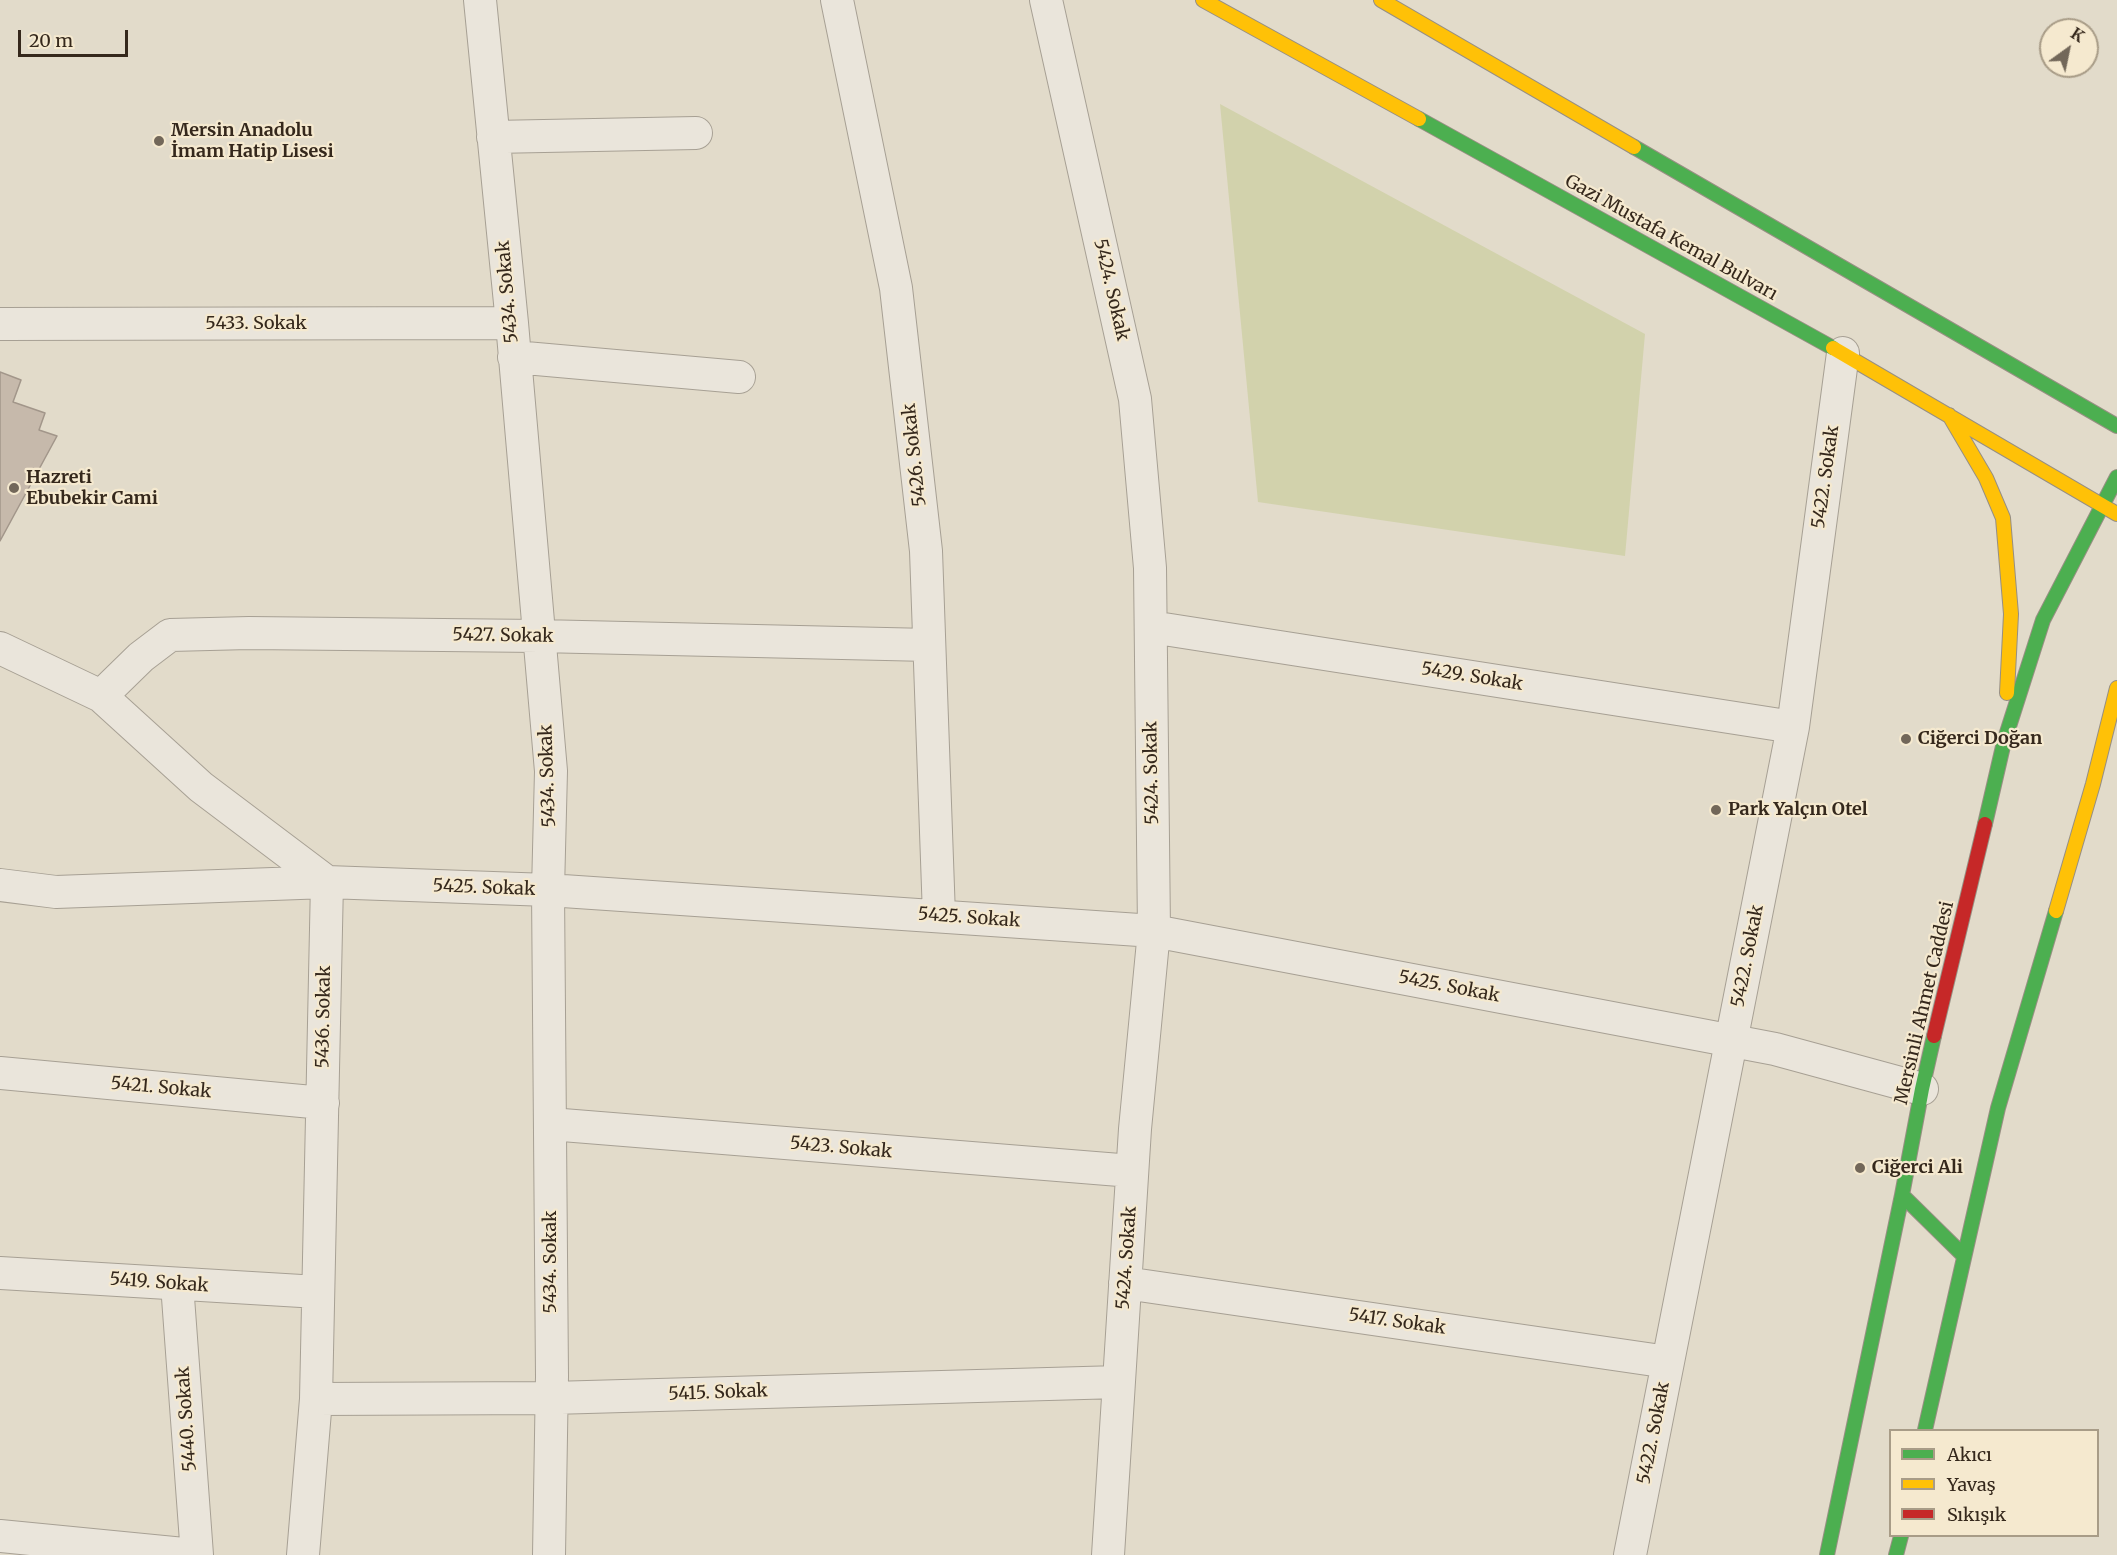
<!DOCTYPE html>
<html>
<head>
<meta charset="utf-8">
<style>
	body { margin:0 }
	#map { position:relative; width:2117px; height:1555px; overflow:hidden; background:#e2dbca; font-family:Merriweather,serif }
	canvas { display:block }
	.legend { position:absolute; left:1889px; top:1429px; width:210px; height:108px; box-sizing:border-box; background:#f5e9cf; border:2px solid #a89c87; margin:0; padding:8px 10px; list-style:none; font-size:18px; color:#35281c }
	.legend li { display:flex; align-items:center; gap:12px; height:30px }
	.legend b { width:30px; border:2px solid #a89c87 }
	.north { position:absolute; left:2039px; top:18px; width:60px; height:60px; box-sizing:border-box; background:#f5e9cf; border:2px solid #a89c87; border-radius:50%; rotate:33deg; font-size:16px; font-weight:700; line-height:24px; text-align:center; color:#35281c }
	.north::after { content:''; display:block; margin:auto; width:21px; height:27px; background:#726759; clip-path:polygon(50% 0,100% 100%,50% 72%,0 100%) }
	.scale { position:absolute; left:18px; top:30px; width:110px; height:27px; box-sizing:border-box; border:3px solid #35281c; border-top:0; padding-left:8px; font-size:18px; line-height:21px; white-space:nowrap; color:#35281c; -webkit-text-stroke:4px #f5e9cf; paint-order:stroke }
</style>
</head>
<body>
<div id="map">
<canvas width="2117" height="1555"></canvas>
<ul class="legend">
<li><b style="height:8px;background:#4caf50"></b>Akıcı</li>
<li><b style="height:8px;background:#ffc107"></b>Yavaş</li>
<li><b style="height:8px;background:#c62828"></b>Sıkışık</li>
</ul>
<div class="north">K</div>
<div class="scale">20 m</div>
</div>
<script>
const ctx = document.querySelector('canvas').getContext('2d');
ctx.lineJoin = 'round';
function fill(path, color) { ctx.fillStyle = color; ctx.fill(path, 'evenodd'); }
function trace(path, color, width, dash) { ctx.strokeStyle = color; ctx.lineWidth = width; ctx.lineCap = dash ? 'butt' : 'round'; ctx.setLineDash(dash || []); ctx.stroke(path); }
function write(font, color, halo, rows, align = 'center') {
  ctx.font = font + ' Merriweather,serif'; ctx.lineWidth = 4.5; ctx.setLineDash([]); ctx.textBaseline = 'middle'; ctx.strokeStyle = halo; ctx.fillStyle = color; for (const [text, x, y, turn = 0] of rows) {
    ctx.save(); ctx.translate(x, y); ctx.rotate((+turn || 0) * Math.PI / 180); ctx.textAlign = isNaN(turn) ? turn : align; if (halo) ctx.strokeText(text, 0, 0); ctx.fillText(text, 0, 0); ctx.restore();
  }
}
const green = new Path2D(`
	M1220,104L1645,334L1625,556L1258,502Z`);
const building = new Path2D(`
	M0,372L21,380L13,402L45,413L39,430L57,436L0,541Z`);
const street = new Path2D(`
	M480,0L512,323L551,771L548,890L552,1376L549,1555
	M837,0L896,288L926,551L939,916
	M1046,0L1135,399L1150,568L1154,931L1135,1129L1108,1555
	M493,137L696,133
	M0,324L512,323
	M514,357L739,377
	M1151,627L1793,727
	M0,648L101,696L201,787L327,882L316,1399L303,1555
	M101,696L141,657L170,635L249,633L539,636L929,645
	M0,885L56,892L327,882L548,890L1154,931L1775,1049L1922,1089
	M0,1073L323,1103
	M550,1124L1132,1171
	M0,1273L318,1292
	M1125,1283L1668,1362
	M177,1284L197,1555
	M316,1399L552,1398L1119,1382
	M0,1536L194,1555
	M1630,1555L1793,727L1843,353`);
const fast = new Path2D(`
	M1419,119L1833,348
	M1634,147L2117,426
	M1985,824L2004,742L2043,620L2117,477
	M1902,1195L1964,1256
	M1925,1430L1998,1108L2056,911
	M1827,1555L1902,1195L1922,1089L1934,1036
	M1896,1555L1901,1536`);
const slow = new Path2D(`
	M1203,0L1419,119
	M1381,0L1634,147
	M1833,348L2117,514
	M1949,415L1986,478L2003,518L2011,614L2007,693
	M2056,911L2093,784L2117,688`);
const jam = new Path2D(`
	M1934,1036L1985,824`);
const markers = [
	[159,141,6,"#726759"],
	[14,488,6,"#726759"],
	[1906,739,6,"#726759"],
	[1716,810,6,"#726759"],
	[1860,1168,6,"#726759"]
];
const poiNames = [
	["Mersin Anadolu",171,131],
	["İmam Hatip Lisesi",171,152],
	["Hazreti",26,478],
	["Ebubekir Cami",26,499],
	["Ciğerci Doğan",1918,739],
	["Park Yalçın Otel",1728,810],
	["Ciğerci Ali",1872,1168]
];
const streetNames = [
	["Gazi Mustafa Kemal Bulvarı",1671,238,29],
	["5424. Sokak",1111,290,77],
	["5434. Sokak",508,292,-95],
	["5433. Sokak",256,324],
	["5426. Sokak",915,455,-96],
	["5422. Sokak",1826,477,-82],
	["5427. Sokak",503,636,1],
	["5429. Sokak",1472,677,9],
	["5424. Sokak",1152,773,-91],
	["5434. Sokak",548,776,-92],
	["5425. Sokak",484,888,2],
	["5425. Sokak",969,918,4],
	["5422. Sokak",1748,956,-79],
	["5425. Sokak",1449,987,11],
	["Mersinli Ahmet Caddesi",1925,1003,-77],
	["5436. Sokak",324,1017,-89],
	["5421. Sokak",161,1088,5],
	["5423. Sokak",841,1148,5],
	["5424. Sokak",1127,1258,-86],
	["5434. Sokak",551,1262,-90],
	["5419. Sokak",159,1283,4],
	["5417. Sokak",1397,1322,8],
	["5415. Sokak",718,1393,-2],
	["5440. Sokak",187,1419,-94],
	["5422. Sokak",1654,1433,-79]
];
fill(green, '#d2d2ac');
fill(building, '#c6b9ab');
trace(building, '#a2968a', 1.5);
trace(street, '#a7a094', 34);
trace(fast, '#978f83', 16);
trace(slow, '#978f83', 16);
trace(jam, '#978f83', 16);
trace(street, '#eae5db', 32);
trace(fast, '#4caf50', 14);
trace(slow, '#ffc107', 14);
trace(jam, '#c62828', 14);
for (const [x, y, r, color] of markers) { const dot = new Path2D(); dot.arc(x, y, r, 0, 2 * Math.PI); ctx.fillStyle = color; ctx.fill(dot); trace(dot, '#f5e9cf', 2); }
write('bold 18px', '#35281c', '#f5e9cf', poiNames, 'left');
write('18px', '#35281c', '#f5e9cf', streetNames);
</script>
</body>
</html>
